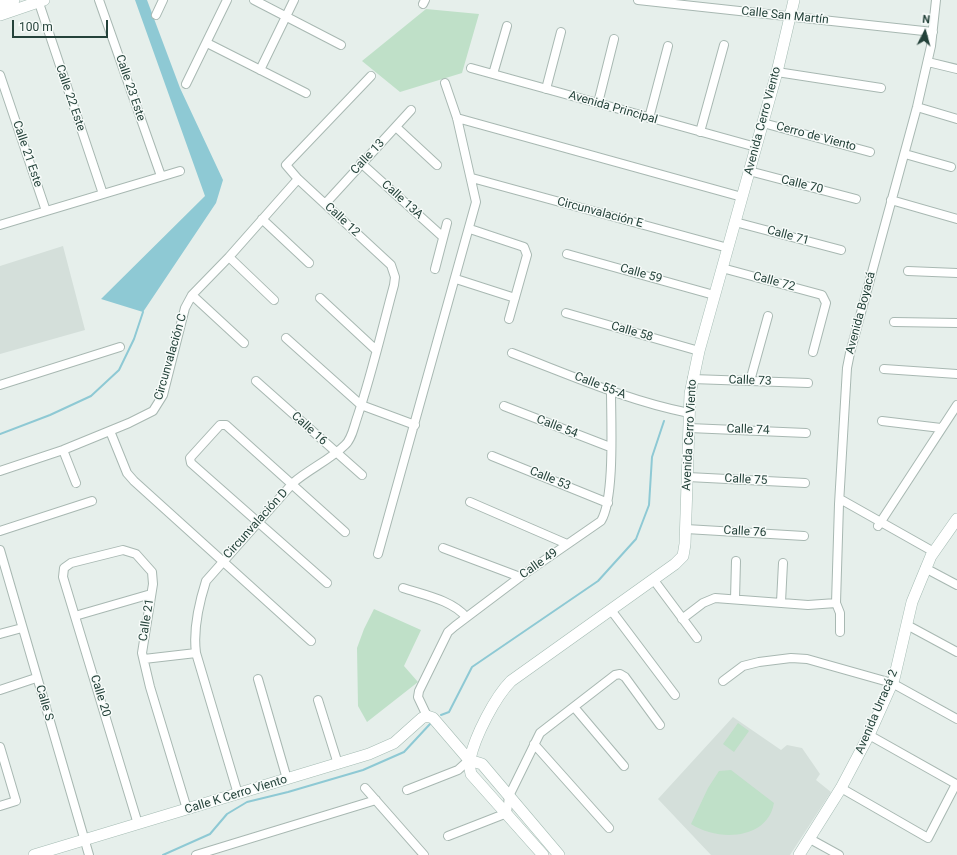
<!DOCTYPE html>
<html>
<head>
<meta charset="utf-8">
<style>
	body { margin:0 }
	#map { position:relative; width:957px; height:855px; overflow:hidden; background:#e6efeb; font-family:Roboto,sans-serif }
	canvas { display:block }
	.north { position:absolute; left:905px; top:12px; width:40px; height:40px; -webkit-text-stroke:3px #f7fbf9; paint-order:stroke; rotate:6deg; font-size:11px; font-weight:700; line-height:16px; text-align:center; color:#24423a }
	.north::after { content:''; display:block; margin:auto; width:14px; height:18px; background:#24423a; clip-path:polygon(50% 0,100% 100%,50% 72%,0 100%) }
	.scale { position:absolute; left:12px; top:20px; width:96px; height:18px; box-sizing:border-box; border:2px solid #24423a; border-top:0; padding-left:5px; font-size:12px; line-height:14px; white-space:nowrap; color:#24423a; -webkit-text-stroke:3px #f7fbf9; paint-order:stroke }
</style>
</head>
<body>
<div id="map">
<canvas width="957" height="855"></canvas>
<div class="north">N</div>
<div class="scale">100 m</div>
</div>
<script>
const ctx = document.querySelector('canvas').getContext('2d');
ctx.lineJoin = 'round';
function fill(path, color) { ctx.fillStyle = color; ctx.fill(path, 'evenodd'); }
function trace(path, color, width, dash) { ctx.strokeStyle = color; ctx.lineWidth = width; ctx.lineCap = dash ? 'butt' : 'round'; ctx.setLineDash(dash || []); ctx.stroke(path); }
function write(font, color, halo, rows, align = 'center') {
  ctx.font = font + ' Roboto,sans-serif'; ctx.lineWidth = 3; ctx.setLineDash([]); ctx.textBaseline = 'middle'; ctx.strokeStyle = halo; ctx.fillStyle = color; for (const [text, x, y, turn = 0] of rows) {
    ctx.save(); ctx.translate(x, y); ctx.rotate((+turn || 0) * Math.PI / 180); ctx.textAlign = isNaN(turn) ? turn : align; if (halo) ctx.strokeText(text, 0, 0); ctx.fillText(text, 0, 0); ctx.restore();
  }
}
const built = new Path2D(`
	M63,246L85,330L0,354V266Z
	M733,717L781,750L787,745L802,748L820,774L816,780L831,792L790,855H711L658,799Z`);
const green = new Path2D(`
	M426,9L479,14L462,73L400,92L362,61Z
	M374,609L421,630L404,666L418,682L367,722L358,706L357,648L364,629Z
	M738,723L749,731L734,752L723,744Z
	M731,770L774,803C767,841 717,841 691,824L708,788L719,771Z`);
const water = new Path2D(`
	M135,0H147L180,88L223,180L216,203L143,312L101,299L205,196Z`);
const stream = new Path2D(`
	M0,434L50,415L91,396L119,370L134,339L143,312
	M441,715L449,712L472,667L598,581L636,539L649,505L652,457L664,421
	M163,855L210,834L227,814L247,802L288,792L363,770L404,752L430,724`);
const street = new Path2D(`
	M38,0L103,194
	M99,0L161,176
	M254,0L341,45
	M638,0L933,32
	M423,4L425,0
	M156,15L163,0
	M207,43L306,93
	M928,62L957,69
	M471,68L756,147
	M260,70L294,0
	M777,72L881,88
	M493,74L507,26
	M0,75L46,211
	M186,84L227,0
	M546,89L561,32
	M598,103L614,39
	M917,107L957,119
	M457,118L742,197
	M649,118L668,46
	M763,123L870,152
	M396,127L437,165
	M700,132L724,45
	M905,154L951,167
	M361,163L443,237
	M749,171L856,199
	M472,178L728,248
	M891,200L957,219
	M325,204L411,110
	M262,219L309,263
	M735,222L841,250
	M0,225L180,171
	M470,229L524,247L527,255L509,319
	M567,254L714,295
	M229,257L274,300
	M722,268L822,295L826,303L813,352
	M435,269L447,223
	M908,271L957,273
	M456,279L515,298
	M192,295L244,343
	M320,298L376,350
	M566,313L699,351
	M894,322L957,323
	M286,338L361,405L415,425
	M512,353C570,375 628,401 689,413
	M884,369L957,374
	M692,379L808,383
	M256,381L362,475
	M750,381L768,316
	M0,385L120,347
	M504,406L610,447
	M882,421L941,428
	M689,428L806,433
	M110,431L127,473L134,481L311,641
	M63,450L76,483
	M492,456L608,503
	M0,471L63,450L129,423L153,411L163,395L185,308L192,295L229,257L298,179
	M688,477L805,483
	M840,499L934,552
	M470,502L567,544
	M878,526L957,405
	M686,529L804,536
	M0,531L92,501
	M443,548L520,577
	M0,550L89,855
	M378,554L476,202L457,118L445,83
	M925,568L957,585
	M653,579L697,638
	M327,583L191,463L190,458L220,425H226L345,532
	M403,588C424,595 452,600 466,617
	M735,599L736,561
	M781,602L783,563
	M611,610L675,695
	M75,616L151,594
	M682,619L703,603L715,598L808,605L836,603
	M907,625L957,652
	M840,632V613L836,603L839,504L847,368L850,353L917,107L931,46L936,0
	M0,634L22,628
	M144,659L196,653
	M258,679L287,779
	M723,681L743,666L759,662L791,658L807,659L892,683L957,719
	M0,690L36,678
	M318,700L338,764
	M574,707L624,766
	M427,716L418,697L419,691L448,632L455,626L520,577L601,521C615,498 611,421 611,391
	M534,744L609,828
	M0,747L16,801L0,806
	M365,788L424,855
	M841,788L928,838L956,784L869,735
	M407,790L458,770L469,760
	M238,794L196,653C193,630 199,603 206,581L293,483C309,469 330,460 345,445C352,439 354,426 357,418C372,374 382,329 394,285L395,277L391,265L298,179L286,165L371,76
	M138,824L63,577L64,568L71,563L123,550L136,554L152,572L153,584L142,653L150,687L187,809
	M448,836L507,813L509,796L540,733L615,675L620,674L625,677L660,725
	M810,839L839,855
	M196,855L376,800`);
const secondary = new Path2D(`
	M0,5L14,0
	M0,15L44,0
	M34,855L369,754L394,743L422,718L427,716L433,718L469,760L482,764L559,855
	M543,855L471,774C470,770 469,764 470,759C475,736 495,697 511,681L675,564L683,556L685,544L690,394L699,351L777,72L794,0
	M799,855L841,788L869,735L894,679L912,602L919,585L931,556L957,519`);
const streetNames = [
	["Calle San Martín",785,16,6],
	["Calle 23 Este",130,88,71],
	["Calle 22 Este",70,98,71],
	["Avenida Principal",613,108,16],
	["Avenida Cerro Viento",763,121,-75],
	["Cerro de Viento",816,137,15],
	["Calle 21 Este",27,154,71],
	["Calle 13",368,157,-47],
	["Calle 70",802,185,14],
	["Calle 13A",402,200,42],
	["Circunvalación E",600,213,15],
	["Calle 12",342,220,43],
	["Calle 71",788,236,15],
	["Calle 59",641,274,15],
	["Calle 72",774,282,15],
	["Avenida Boyacá",861,313,-75],
	["Calle 58",632,332,16],
	["Circunvalación C",171,357,-74],
	["Calle 73",750,381,2],
	["Calle 55-A",600,386,21],
	["Calle 54",557,427,21],
	["Calle 16",309,429,42],
	["Calle 74",748,430,2],
	["Avenida Cerro Viento",690,435,-87],
	["Calle 53",550,479,22],
	["Calle 75",746,480,3],
	["Circunvalación D",256,524,-48],
	["Calle 76",745,532,3],
	["Calle 49",539,564,-35],
	["Calle 21",147,620,-81],
	["Calle 20",100,696,73],
	["Calle S",44,703,74],
	["Avenida Urracá 2",877,712,-67],
	["Calle K Cerro Viento",236,795,-17]
];
fill(built, '#d4dfda');
fill(green, '#bfe0c8');
fill(water, '#8ec9d4');
trace(stream, '#8ec9d4', 2);
trace(street, '#a8b8b2', 10);
trace(secondary, '#a4bbb3', 12);
trace(street, '#fff', 8);
trace(secondary, '#fff', 11);
write('12px', '#24423a', '#f7fbf9', streetNames);
</script>
</body>
</html>
